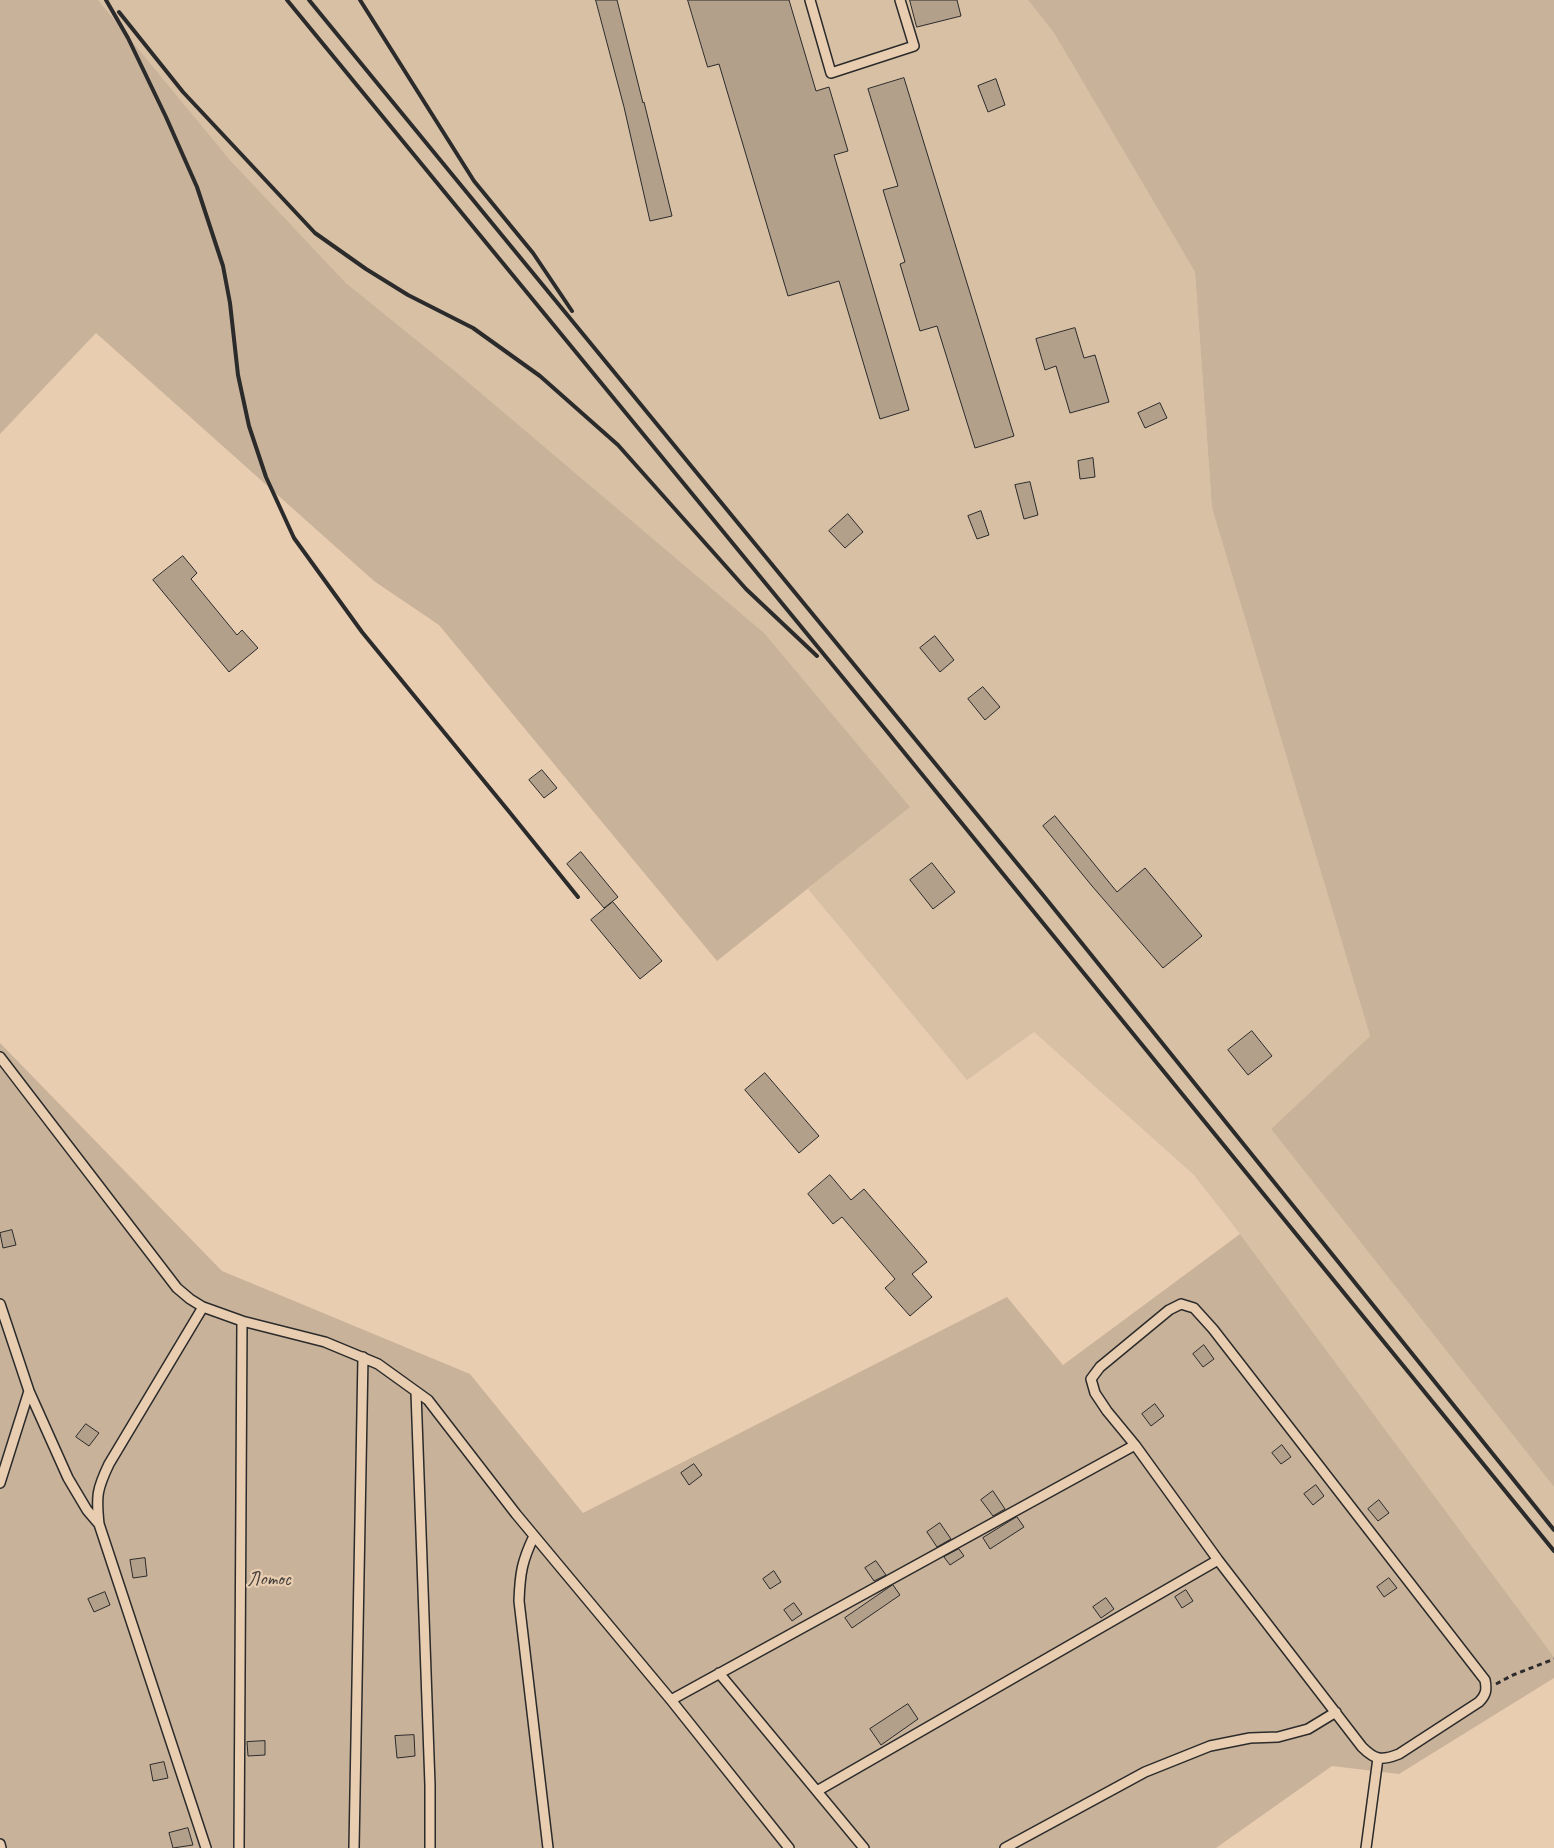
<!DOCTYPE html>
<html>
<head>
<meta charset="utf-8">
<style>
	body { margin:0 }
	canvas { display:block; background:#e8cdb0 }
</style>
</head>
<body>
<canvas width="1554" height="1848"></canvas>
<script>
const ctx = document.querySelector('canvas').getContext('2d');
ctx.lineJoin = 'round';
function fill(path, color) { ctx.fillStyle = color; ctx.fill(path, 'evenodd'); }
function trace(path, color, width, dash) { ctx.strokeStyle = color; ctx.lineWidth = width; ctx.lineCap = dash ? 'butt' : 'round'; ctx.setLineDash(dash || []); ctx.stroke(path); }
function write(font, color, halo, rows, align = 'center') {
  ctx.font = font + ' Caveat,sans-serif'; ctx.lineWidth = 4.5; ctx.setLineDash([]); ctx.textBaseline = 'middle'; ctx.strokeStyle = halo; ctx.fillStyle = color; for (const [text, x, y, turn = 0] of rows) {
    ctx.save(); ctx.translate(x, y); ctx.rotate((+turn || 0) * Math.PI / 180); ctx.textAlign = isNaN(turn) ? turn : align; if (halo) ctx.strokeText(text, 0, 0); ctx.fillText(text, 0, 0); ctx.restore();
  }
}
const built = new Path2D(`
	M98,0H1028L1054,33L1195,272L1212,508L1370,1036L1271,1129L1554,1487V1657L1240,1234L1194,1175L1034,1032L967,1080L808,889L909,807L450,367L346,283L230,160Z`);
const green = new Path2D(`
	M0,0H98L230,160L346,283L450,367L764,633L910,807L717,961L439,625L374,581L96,333L0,434Z
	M1028,0H1554V1487L1271,1129L1370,1036L1212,508L1195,272L1054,33Z
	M0,1043L222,1271L470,1374L583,1513L1007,1297L1063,1365L1240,1234L1554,1657V1678L1399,1774L1332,1766L1216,1848H0Z`);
const building = new Path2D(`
	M596,0H617L643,103L644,102L672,216L650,221L624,107Z
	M688,0H789L816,91L829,87L848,151L834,155L909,410L880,419L839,281L788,296L719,64L708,67Z
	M910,0H957L961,16L917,27Z
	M904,78L1014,436L975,448L937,326L920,331L900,264L905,262L883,190L898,186L868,89Z
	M996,79L1005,105L988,112L978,86Z
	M1075,328L1084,358L1095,355L1109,402L1070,413L1056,366L1045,370L1036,339Z
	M1160,403L1167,418L1145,428L1138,413Z
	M1093,458L1095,477L1080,479L1078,461Z
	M1030,482L1038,515L1024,519L1015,485Z
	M981,511L989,535L977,539L968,516Z
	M848,514L863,532L845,548L829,531Z
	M183,556L197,573L191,579L237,635L242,630L258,648L229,672L153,580Z
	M935,636L954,660L940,672L920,648Z
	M983,687L1000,707L985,720L968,699Z
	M542,770L557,788L544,798L529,780Z
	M1055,816L1117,892L1145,868L1202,936L1163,968L1092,886L1043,826Z
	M581,852L618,897L604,908L567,864Z
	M932,863L955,892L933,909L910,880Z
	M613,902L662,961L640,979L591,920Z
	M1252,1031L1272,1056L1248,1075L1228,1050Z
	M765,1073L819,1136L799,1153L745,1090Z
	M830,1175L851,1200L864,1189L927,1262L912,1274L932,1297L910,1316L885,1288L895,1279L842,1217L833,1224L808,1194Z
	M12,1230L16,1245L3,1248L0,1233Z
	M1204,1345L1214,1359L1203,1367L1193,1354Z
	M1155,1404L1164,1416L1151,1426L1142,1414Z
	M86,1424L99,1433L89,1446L76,1437Z
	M1282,1445L1291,1457L1281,1464L1272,1453Z
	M694,1464L702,1475L689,1485L681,1473Z
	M1316,1485L1324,1496L1313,1505L1304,1494Z
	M993,1491L1005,1509L993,1516L981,1500Z
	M1379,1500L1389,1513L1378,1521L1368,1509Z
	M1017,1517L1024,1527L990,1549L983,1538Z
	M940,1523L951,1539L937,1547L927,1532Z
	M959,1549L964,1556L950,1565L944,1557Z
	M145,1558L147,1576L133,1578L130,1560Z
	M876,1561L886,1575L874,1581L865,1568Z
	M774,1571L781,1582L770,1589L763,1579Z
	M1389,1578L1397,1588L1384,1597L1377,1587Z
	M893,1585L900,1595L852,1628L845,1618Z
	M1186,1590L1193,1601L1182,1608L1175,1597Z
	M105,1592L110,1605L94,1612L88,1599Z
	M1106,1598L1114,1609L1101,1618L1093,1607Z
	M794,1603L802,1614L792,1621L784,1610Z
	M908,1704L918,1719L881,1745L870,1729Z
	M414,1735L415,1756L397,1758L395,1736Z
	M265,1741V1755L248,1756L247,1742Z
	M164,1762L168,1778L153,1781L150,1765Z
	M188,1828L193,1845L173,1848L169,1833Z`);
const path = new Path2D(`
	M1496,1684L1513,1675L1554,1659`);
const service = new Path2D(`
	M810,0L831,73L914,46L900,0
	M0,1057L177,1288L190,1299L203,1307L242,1321L325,1342L378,1364L428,1400L516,1514L671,1700L789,1848
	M0,1304L29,1391L68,1478L87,1510L99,1524
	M1181,1304L1194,1308L1213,1329L1485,1680C1487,1690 1486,1695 1479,1702L1399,1754C1381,1761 1375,1760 1362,1747L1218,1560L1135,1445L1107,1411L1095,1393L1091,1379L1100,1367L1169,1310Z
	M203,1307L109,1464C97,1489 96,1496 99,1524L206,1848
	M416,1392L430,1785V1848
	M0,1483L29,1391
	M534,1536C522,1561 520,1573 519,1601L548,1848
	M719,1673L864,1848
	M671,1700L1135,1445
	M817,1791L1218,1560
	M0,1844L1,1848
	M239,1848L242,1321
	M354,1848L363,1357
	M1005,1848L1145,1772L1210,1746L1250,1738L1278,1737L1308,1729L1336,1712
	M1366,1848L1378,1758`);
const rail = new Path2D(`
	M106,0L128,38L166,117L197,187L223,266L230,303L238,375L249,426L266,477L294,538L362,632L511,814L578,897
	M287,0L881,724L1554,1551
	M309,0L1043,895L1554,1530
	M360,0L474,181L533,253L572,311
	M119,12L183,92L315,233L366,269L408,295L473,328L540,376L618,445L746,589L817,656`);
const parkNames = [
	["Лотос",269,1580]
];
fill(built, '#d8c0a5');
fill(green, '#c9b29a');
fill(building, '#b3a08b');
trace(building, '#2b2b2b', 1);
trace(service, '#2b2b2b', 12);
trace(path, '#2b2b2b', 3, [5, 4]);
trace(service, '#e8cdb0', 9);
trace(rail, '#2b2b2b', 4);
write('20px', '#433f3c', '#e8cdb0', parkNames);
</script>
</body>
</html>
